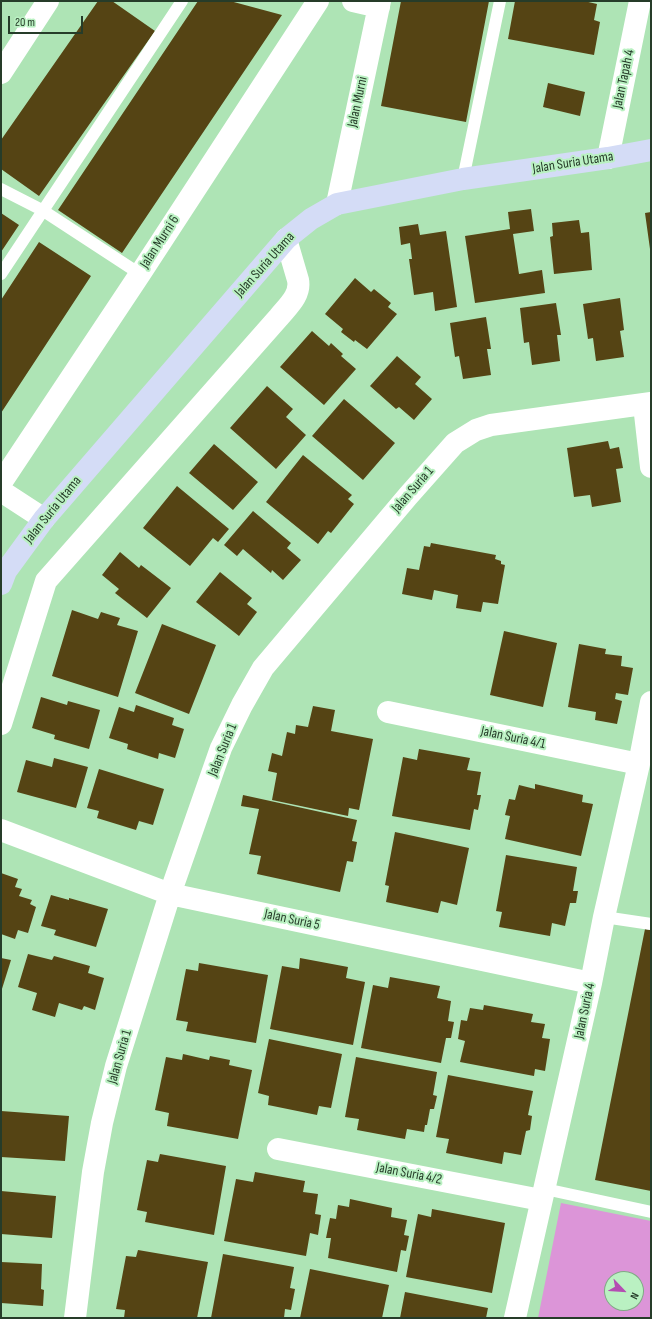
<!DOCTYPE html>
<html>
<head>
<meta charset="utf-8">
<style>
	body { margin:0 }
	#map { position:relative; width:652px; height:1319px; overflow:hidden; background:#aee4b5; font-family:"Sofia Sans Condensed",sans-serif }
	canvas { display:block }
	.frame { position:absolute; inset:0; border:2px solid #263c29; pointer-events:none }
	.north { position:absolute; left:604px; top:1271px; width:40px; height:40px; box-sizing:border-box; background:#baf1c2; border:1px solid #7fa985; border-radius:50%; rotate:115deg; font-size:11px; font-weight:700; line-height:16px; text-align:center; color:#263c29 }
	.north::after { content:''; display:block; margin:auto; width:14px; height:18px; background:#b44eb2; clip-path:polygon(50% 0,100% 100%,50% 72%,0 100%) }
	.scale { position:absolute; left:8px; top:16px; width:75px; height:18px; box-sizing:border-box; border:2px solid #263c29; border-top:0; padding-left:5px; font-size:12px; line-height:14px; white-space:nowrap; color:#263c29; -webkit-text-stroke:3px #baf1c2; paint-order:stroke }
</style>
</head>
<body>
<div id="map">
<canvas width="652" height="1319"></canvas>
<div class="frame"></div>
<div class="north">N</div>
<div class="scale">20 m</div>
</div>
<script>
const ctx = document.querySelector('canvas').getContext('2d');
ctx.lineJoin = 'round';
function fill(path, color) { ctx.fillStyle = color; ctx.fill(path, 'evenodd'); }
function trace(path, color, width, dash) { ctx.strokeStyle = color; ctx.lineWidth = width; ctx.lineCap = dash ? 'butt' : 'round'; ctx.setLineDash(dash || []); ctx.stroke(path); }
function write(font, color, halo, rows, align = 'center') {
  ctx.font = font + ' "Sofia Sans Condensed",sans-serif'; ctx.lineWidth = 4; ctx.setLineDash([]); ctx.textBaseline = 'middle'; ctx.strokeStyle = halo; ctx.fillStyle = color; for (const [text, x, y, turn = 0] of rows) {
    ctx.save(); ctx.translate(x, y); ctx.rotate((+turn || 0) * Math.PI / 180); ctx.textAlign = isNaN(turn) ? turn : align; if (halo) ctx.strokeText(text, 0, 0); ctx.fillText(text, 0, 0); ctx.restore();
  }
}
const green = new Path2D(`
	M561,1203L651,1221V1318H538ZM612,1279H636V1303H612Z`);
const building = new Path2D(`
	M98,1H112L155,31L39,196L1,169V140Z
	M198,1H230L282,15L122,253L58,210Z
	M401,1H489L466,122L381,106Z
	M515,1H584L597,4L594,20L600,22L594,55L508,39Z
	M548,83L585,92L580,116L543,107Z
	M531,209L534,231L513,234L519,274L542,270L545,293L475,303L465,236L510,229L508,212Z
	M651,212V248L650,249L645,213Z
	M1,213L19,225L1,252Z
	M579,220L581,233L589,232L592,270L554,274L550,237L553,236L552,223Z
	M418,224L420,235L446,231L457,307L435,311L433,292L414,295L409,259H412L410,243L401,245L399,227Z
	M39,242L91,276L1,413V300Z
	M355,278L371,292L374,289L391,303L388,307L397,314L367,349L355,340L354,342L341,332L343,329L325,314Z
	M620,298L624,330L620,331L624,357L596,361L593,338L588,339L583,304Z
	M556,303L561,335H557L560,361L532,365L529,342L524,343L520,308Z
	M486,317L491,349H487L491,375L463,379L459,356L455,357L450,323Z
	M312,331L329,346L331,343L343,354L341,356L356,369L324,405L280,367Z
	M397,356L421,377L415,384L432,399L414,420L399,407L396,409L370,386Z
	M267,386L293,409L286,417L306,435L276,469L230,428Z
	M344,399L395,443L363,480L312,436Z
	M608,441L610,449L619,447L623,468L616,469L621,502L592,507L590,495L574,497L567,448Z
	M214,444L258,482L233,510L189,473Z
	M303,455L352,495L348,499L354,504L331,533L328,531L318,544L266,502Z
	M177,486L229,529L218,542L213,538L190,566L143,528Z
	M253,511L291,543L287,548L301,560L283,580L272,570L271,573L243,549L237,556L224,545Z
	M431,543L496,555L495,559L501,561V564L505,565L498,604L483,602L481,612L456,608L458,595L434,590L432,600L402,594L407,568L419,570L424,546L430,547Z
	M120,552L139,568L141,565L171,588L147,618L115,593L119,589L102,575Z
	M220,572L252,598L247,604L257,612L239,636L196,602Z
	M72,610L98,619L101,612L120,618L117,625L138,631L118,697L52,676Z
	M162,624L216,645L189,714L135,693Z
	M504,631L557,643L543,707L490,695Z
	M579,644L606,649L605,654L622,656L621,666L633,668L628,695L616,693L615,699L622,701L617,724L595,720L596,712L568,707Z
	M41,697L67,705L68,701L100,710L89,749L54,739L55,735L32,728Z
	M136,705L174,718L172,725L184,729L175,758L159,753L158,759L127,749L128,744L109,738L119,707L134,712Z
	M313,706L335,710L331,731L373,739L359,810L349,808L348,816L272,800L277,773L268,771L272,753L282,756L287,732L295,734L296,725L308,727Z
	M419,749L470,758L467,770L481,772L477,795H481L478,810L474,809L470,830L392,816L403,757L417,760Z
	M54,758L88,767L76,808L17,792L26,760L52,767Z
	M99,769L164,789L153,825L139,821L136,830L97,818L99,811L87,808Z
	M535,784L583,795L582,802L593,804L581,856L505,839L510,816L505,815L509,799L515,800L519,785L535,789Z
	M243,795L357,820L352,841L357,842L353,862L347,861L340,892L257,874L261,856L249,854L259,809L241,806Z
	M395,832L469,848L457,905L441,901L438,913L386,902L389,886L385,885Z
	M506,855L577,867L573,891H578L576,903H570L565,926L552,923L550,936L499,927L502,912L496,911Z
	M1,873L18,879L15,887L22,889L19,896L32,900L30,904L36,907L28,933L18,930L15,939L1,934Z
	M51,895L69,900V898L108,909L96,947L54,935L56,930L41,926Z
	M645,929L651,930V1191L595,1180Z
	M28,954L52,960L54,956L90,966L88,973L104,978L95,1010L84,1006L82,1010L59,1003L55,1017L32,1010L37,993L18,987Z
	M1,958L11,960L1,992Z
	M300,958L348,967L346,978L365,982L353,1045L270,1029L282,966L299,969Z
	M199,963L268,975L256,1043L186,1031L188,1022L176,1020L186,969L198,971Z
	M390,977L440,986L437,998L451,1001L448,1021L454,1022L451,1038H446L441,1063L361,1048L373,985L388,988Z
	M484,1005L533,1014L531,1022L545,1024L542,1038L550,1039L545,1071L535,1069L534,1076L460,1062L465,1041L458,1039L461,1020L467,1021L470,1008L483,1010Z
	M269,1039L342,1054L331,1108L319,1106L317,1115L268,1105L269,1096L258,1093Z
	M183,1054L209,1060L210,1056L230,1060L229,1065L252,1070L238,1139L167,1126L169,1113L155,1110L166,1057L182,1060Z
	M356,1057L437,1072L433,1095L437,1096L434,1109H430L427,1125H425L424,1132L407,1129L405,1139L357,1130L359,1119L345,1117Z
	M448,1075L533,1091L528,1115L532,1116L530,1130L526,1131L521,1155L504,1152L502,1164L446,1153L449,1139L436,1137Z
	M1,1111L69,1116L65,1161L1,1157Z
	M160,1154L226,1166L214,1235L145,1222L147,1212L137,1210L147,1160L158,1162Z
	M255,1172L305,1181L303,1192L318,1194L315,1214L321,1215L318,1235L310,1233L306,1256L224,1241L236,1179L253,1182Z
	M1,1191L56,1196L52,1238L1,1234Z
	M350,1199L392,1208L391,1217L407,1220L404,1235L409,1236L406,1251L401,1250L397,1272L328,1258L331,1238H326L330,1218L336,1219L338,1205L349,1207Z
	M432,1209L505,1223L492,1293L406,1277L418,1214L431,1217Z
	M138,1250L208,1262L197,1318H124L125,1310L116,1309L126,1256L136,1257Z
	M223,1254L294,1267L290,1288L295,1289L291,1310L285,1309L284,1318H211Z
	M1,1262L42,1264L41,1289L44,1290L43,1306L1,1303Z
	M310,1269L389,1285L382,1318H300Z
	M405,1292L488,1308L486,1318H400Z`);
const lane = new Path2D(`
	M463,179L500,1
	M1,189L42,210L140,274
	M1,274L182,1
	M604,917L651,924
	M545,1189L651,1212`);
const street = new Path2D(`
	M353,1L379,7
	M1,73L48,1
	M608,158L640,1
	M337,204L380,1
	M644,405L651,467
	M1,483L140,274L318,1
	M1,491L44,519
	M388,712L639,764
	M1,724L46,581L279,317C288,306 301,295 298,280L286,239
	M1,830L170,894L591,983
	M278,1149L541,1200
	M75,1318L93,1172L102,1123L116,1066L170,894L221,748L242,705L263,668L408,496L455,443L476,430L491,425L651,403
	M515,1318L591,983L604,917L639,764L651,702`);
const secondary = new Path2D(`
	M1,584L6,571L44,519L286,239L311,219L337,204L463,179L608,158L651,150`);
const streetNames = [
	["Jalan Tapah 4",624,79,-78],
	["Jalan Murni",358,102,-78],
	["Jalan Suria Utama",573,163,-9],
	["Jalan Murni 6",160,242,-57],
	["Jalan Suria Utama",265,265,-48],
	["Jalan Suria 1",413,490,-49],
	["Jalan Suria Utama",53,510,-51],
	["Jalan Suria 4/1",513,738,12],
	["Jalan Suria 1",223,750,-68],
	["Jalan Suria 5",292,920,12],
	["Jalan Suria 4",585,1011,-78],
	["Jalan Suria 1",120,1057,-74],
	["Jalan Suria 4/2",409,1174,11]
];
fill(green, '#dc95d8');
fill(building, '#554414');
trace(lane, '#fff', 12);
trace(street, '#fff', 22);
trace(secondary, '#d4dcf6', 22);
write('14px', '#263c29', '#baf1c2', streetNames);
</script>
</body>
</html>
